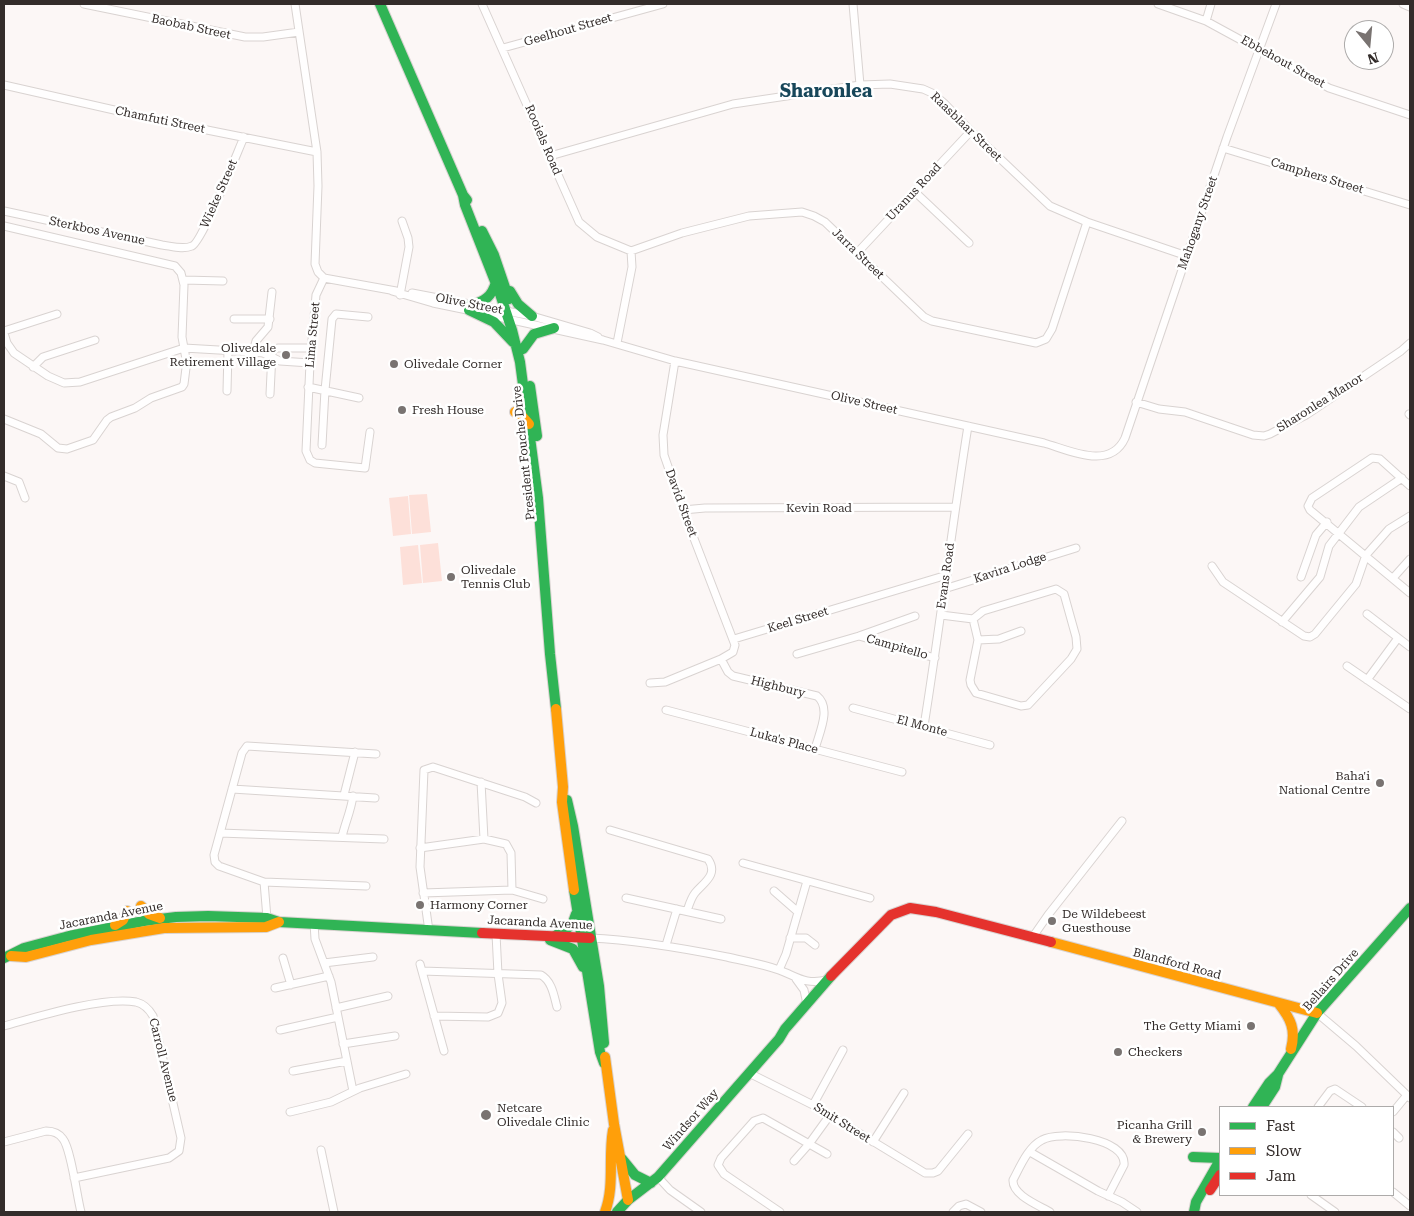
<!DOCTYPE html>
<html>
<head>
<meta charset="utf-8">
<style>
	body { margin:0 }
	#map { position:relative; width:1414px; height:1216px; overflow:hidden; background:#fcf7f6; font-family:"Roboto Serif",serif }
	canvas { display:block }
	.frame { position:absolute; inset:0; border:5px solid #332c2a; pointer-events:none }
	.legend { position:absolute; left:1219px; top:1106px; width:175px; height:90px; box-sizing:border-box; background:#fff; border:1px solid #adabaa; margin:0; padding:6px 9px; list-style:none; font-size:15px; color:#332c2a }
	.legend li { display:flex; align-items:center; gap:10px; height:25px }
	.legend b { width:25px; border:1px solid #adabaa }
	.north { position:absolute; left:1344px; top:20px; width:50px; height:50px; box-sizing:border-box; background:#fff; border:1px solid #adabaa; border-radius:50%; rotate:163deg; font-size:14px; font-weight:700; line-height:20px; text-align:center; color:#332c2a }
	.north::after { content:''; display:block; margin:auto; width:18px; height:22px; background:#797371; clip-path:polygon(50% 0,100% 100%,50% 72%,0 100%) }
</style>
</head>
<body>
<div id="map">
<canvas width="1414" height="1216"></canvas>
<div class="frame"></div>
<ul class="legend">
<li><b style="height:6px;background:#30b455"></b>Fast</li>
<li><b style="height:6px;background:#ff9f0a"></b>Slow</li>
<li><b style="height:6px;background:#e5322d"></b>Jam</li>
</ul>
<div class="north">N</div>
</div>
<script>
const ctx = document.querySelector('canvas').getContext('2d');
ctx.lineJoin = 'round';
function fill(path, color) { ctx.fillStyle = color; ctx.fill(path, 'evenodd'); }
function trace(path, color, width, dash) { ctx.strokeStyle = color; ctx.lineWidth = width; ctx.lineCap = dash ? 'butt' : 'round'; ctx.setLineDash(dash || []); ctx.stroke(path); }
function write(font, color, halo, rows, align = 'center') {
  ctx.font = font + ' "Roboto Serif",serif'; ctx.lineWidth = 5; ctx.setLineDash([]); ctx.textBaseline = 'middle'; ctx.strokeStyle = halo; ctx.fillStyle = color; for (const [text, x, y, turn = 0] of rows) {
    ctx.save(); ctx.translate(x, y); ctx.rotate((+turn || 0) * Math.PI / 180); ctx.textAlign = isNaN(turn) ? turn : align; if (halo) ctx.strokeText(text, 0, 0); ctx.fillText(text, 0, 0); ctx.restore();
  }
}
const green = new Path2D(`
	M427,494L431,532L412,534L409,495Z
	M408,496L411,534L393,536L389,498Z
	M438,543L442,581L423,583L420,545Z
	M418,545L422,583L403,585L400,547Z`);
const street = new Path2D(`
	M84,4L245,37H263L299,32
	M295,4L317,152L318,186L315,264L318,272L324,278L316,295L310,363L306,451L310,460L315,463L365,468L370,432
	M482,4L579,222L597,237L631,251
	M853,4L860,85
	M1158,4L1206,21L1329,88L1410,115
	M1403,4L1410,7
	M1206,21L1211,4
	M503,48L663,4
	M4,85L167,122L317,152
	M1223,148L1410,205
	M550,156L733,104L860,85L890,84L923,89L932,93L945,104L971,131L1050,206L1087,222L1187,256
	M915,192L969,243
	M4,211L162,245C171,246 183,250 192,246C202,242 237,153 244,137
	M4,226L175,266L181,273L184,285L182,337L186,359V368L184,384L182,387L151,398L135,408L111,417L107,420L93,440L67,449L58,448L41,434L4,419
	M631,251L682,233L749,216L802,212L814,216L825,222L924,317L932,321L1036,343L1046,339L1052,329L1087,222
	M857,253L971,131
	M324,278L396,291
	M184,280L223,281
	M392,291L433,303L472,311
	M412,293L532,316L590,333L598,337
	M400,295L409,247L408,238L402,221
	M485,314L603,340L675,361L1044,443C1069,450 1110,471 1125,438L1227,137L1276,4
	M234,319H270
	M4,331L57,314
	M4,333L7,343L14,353L48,376L64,383L80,382L184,348L253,352L263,353L280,361L310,363
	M617,343L632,267L631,251
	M253,352L256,341L268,327L272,292
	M263,353L278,348H311
	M33,367L43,357L95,340
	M308,387L359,398
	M227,391L228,351
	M270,394L272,353
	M1136,402L1159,409L1185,412L1253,435L1264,436L1270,434L1306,415L1401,351L1410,343
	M1409,414L1410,415
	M322,445L325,390L332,319L336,314L368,317
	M4,476L19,482L25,498
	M1410,486L1380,459L1372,458L1312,498L1308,506L1310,510L1410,593
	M683,510L705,508L955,507
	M1212,566L1223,582L1304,636L1310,637L1315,634L1356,584L1366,555L1389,529L1410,516
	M1301,577L1316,535L1327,522
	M1393,578L1410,559
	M944,589L1076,548
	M1056,589L1064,594L1076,637L1077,649L1071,659L1028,705L1021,706L976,693L971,685L970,680L978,640L973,619L983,611Z
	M1367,614L1410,647
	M941,615L973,619
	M1282,622L1320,577L1329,546L1359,507L1402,478
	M859,636L935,658
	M734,639L947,575
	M978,640L999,639L1021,631
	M797,654L859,636L915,616
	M721,659L728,672L733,676L817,696C832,708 819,733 815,749
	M1347,666L1410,709
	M1367,680L1398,638
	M650,683L665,682L721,659L733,652L735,645L683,510L664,455L663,435L675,361
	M853,708L990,745
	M666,710L902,772
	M924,726C940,626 952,526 968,426
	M481,782L484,839
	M232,789L375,798
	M344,795L355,752
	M610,830L708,859C719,875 703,883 695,893C691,898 689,905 687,911
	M220,833L384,839
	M342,837C345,823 351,811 353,796
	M420,848L484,839L506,844L511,853L512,890
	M743,863L870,898
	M264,882L267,918
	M366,886L264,882L219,866L215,862L214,855L242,753L247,746L376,754
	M774,891L798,912
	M423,893L512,890L543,899
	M626,898L721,919
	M314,923L315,939L331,982L353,1091
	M429,931L420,867L424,770L433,767L525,797L536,803
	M590,938C636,940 682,948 727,957C744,961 763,964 779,970C798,977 805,985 827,980
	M790,938H806L815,945
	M1032,938L1048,915L1122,821
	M666,945L677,909
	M283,958L291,985
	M324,963L373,957
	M420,964L444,1051
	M779,970L786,954L807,881
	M422,971L541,975C552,981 554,996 557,1007
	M796,979L804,990L807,1004
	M275,988L329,976
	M336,1008L388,996
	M1317,1013L1356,1046L1410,1098
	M434,1016L488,1017L498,1013L502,1003L498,974L496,934
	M4,1026C36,1017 104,996 136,1002C144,1004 149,1009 153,1016L181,1138L179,1151L169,1158L74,1178
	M280,1030L338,1017
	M343,1044L395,1036
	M293,1071L347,1061
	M749,1073L813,1105L925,1173H933L938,1171L968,1134
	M813,1105L843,1050
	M1318,1107L1330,1091L1335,1089L1362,1107
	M290,1112L331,1102L360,1088L406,1074
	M1393,1112L1407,1095
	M1393,1132L1399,1138
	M4,1142L46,1131C53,1131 59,1133 63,1139C71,1149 77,1197 81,1212
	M873,1142L904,1093
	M321,1150L334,1212
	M1030,1152L1098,1191L1122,1202L1137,1212
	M794,1161L809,1144L830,1115
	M658,1177L670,1190L701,1212
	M1393,1192L1410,1206
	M1311,1195L1335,1212
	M780,1212L724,1174L718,1165L721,1158L754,1121L763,1118L827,1154
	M953,1212L959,1206L966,1204L981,1212
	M1050,1212C1038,1205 1012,1195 1013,1180C1020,1167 1028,1147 1042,1140C1059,1130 1127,1138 1124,1165L1108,1196`);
const fast = new Path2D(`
	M380,4L463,195L467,200
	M463,195L465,205L500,294L512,330L520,362L538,498L550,654L556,709
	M482,231L494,255L509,299
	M510,291L518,304L532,316
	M470,305C485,302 492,296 496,282
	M469,310L494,322L513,342
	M523,349L534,334L554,328
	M530,386L537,436
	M567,800L573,826L599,986L604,1043
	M574,890L600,1052L604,1063
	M555,936L572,925L576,914
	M550,940L573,949L583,967
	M4,958L24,948L69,936L144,921L176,917L208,916L267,918L279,922L482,933
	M1253,1107L1269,1083L1278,1074L1317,1013L1410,908
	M1262,1107L1275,1087L1278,1075
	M1193,1157L1220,1158
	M622,1159L635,1175L651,1183
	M617,1212L628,1200L658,1177L779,1039L785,1029L831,976
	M1194,1212L1196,1202L1220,1160`);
const slow = new Path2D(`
	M515,412L521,415L529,424
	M556,709L563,787L562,802L574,890
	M141,906L149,914L160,918
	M115,925L123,920L127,911
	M1051,942L1317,1013
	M11,956L26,957L91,940L164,928L266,927L279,922
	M1279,1004C1291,1019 1296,1030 1291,1049
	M605,1057L614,1124L628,1200
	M605,1212C615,1185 608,1158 613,1130`);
const jam = new Path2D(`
	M482,933L590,938
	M831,976L891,915L910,908L936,912L1051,942
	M1210,1190L1220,1175`);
const markers = [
	[286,355,5,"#797371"],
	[394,364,5,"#797371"],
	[402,410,5,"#797371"],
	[451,577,5,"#797371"],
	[1380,783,5,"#797371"],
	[420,905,5,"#797371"],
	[1052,921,5,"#797371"],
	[1251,1026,5,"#797371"],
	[1118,1052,5,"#797371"],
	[486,1115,6,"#797371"],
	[1202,1132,5,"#797371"]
];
const streetNames = [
	["Baobab Street",191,27,12],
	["Geelhout Street",568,30,-16],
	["Ebbehout Street",1283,62,29],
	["Chamfuti Street",160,120,12],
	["Raasblaar Street",966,127,44],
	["Rooiels Road",543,140,67],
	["Camphers Street",1317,176,17],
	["Uranus Road",914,192,-47],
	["Wieke Street",219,194,-66],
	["Mahogany Street",1198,223,-71],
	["Sterkbos Avenue",97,231,12],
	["Jarra Street",858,254,44],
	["Olive Street",469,304,11],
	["Lima Street",313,335,-85],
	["Olive Street",864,403,13],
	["Sharonlea Manor",1320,403,-32],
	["President Fouche Drive",524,453,-96],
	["David Street",681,503,70],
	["Kevin Road",819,508],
	["Kavira Lodge",1010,568,-18],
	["Evans Road",946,576,-82],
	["Keel Street",798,620,-17],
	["Campitello",897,647,16],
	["Highbury",778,687,14],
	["El Monte",922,726,15],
	["Luka's Place",784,741,15],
	["Jacaranda Avenue",111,916,-11],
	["Jacaranda Avenue",540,923,3],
	["Blandford Road",1177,964,15],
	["Bellairs Drive",1331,980,-49],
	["Carroll Avenue",163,1060,76],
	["Windsor Way",691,1120,-49],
	["Smit Street",842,1123,32]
];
const poiNames = [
	["Olivedale",276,348,"right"],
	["Retirement Village",276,362,"right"],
	["Olivedale Corner",404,364],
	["Fresh House",412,410],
	["Olivedale",461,570],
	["Tennis Club",461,584],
	["Baha'i",1370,776,"right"],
	["National Centre",1370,790,"right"],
	["Harmony Corner",430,905],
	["De Wildebeest",1062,914],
	["Guesthouse",1062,928],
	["The Getty Miami",1241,1026,"right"],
	["Checkers",1128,1052],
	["Netcare",497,1108],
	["Olivedale Clinic",497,1122],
	["Picanha Grill",1192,1125,"right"],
	["& Brewery",1192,1139,"right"]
];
const districtNames = [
	["Sharonlea",826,92]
];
fill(green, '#fde0d9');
trace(street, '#d9d3d1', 9);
trace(fast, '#d9d3d1', 12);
trace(slow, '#d9d3d1', 12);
trace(jam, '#d9d3d1', 12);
trace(street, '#fffefe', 7);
trace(fast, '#30b455', 10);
trace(slow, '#ff9f0a', 10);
trace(jam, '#e5322d', 10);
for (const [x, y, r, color] of markers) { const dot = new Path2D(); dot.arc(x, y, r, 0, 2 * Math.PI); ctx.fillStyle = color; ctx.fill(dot); trace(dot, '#fff', 2); }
write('12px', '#332c2a', '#fff', streetNames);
write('12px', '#332c2a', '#fff', poiNames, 'left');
write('bold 18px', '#17475a', '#fff', districtNames);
</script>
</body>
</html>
